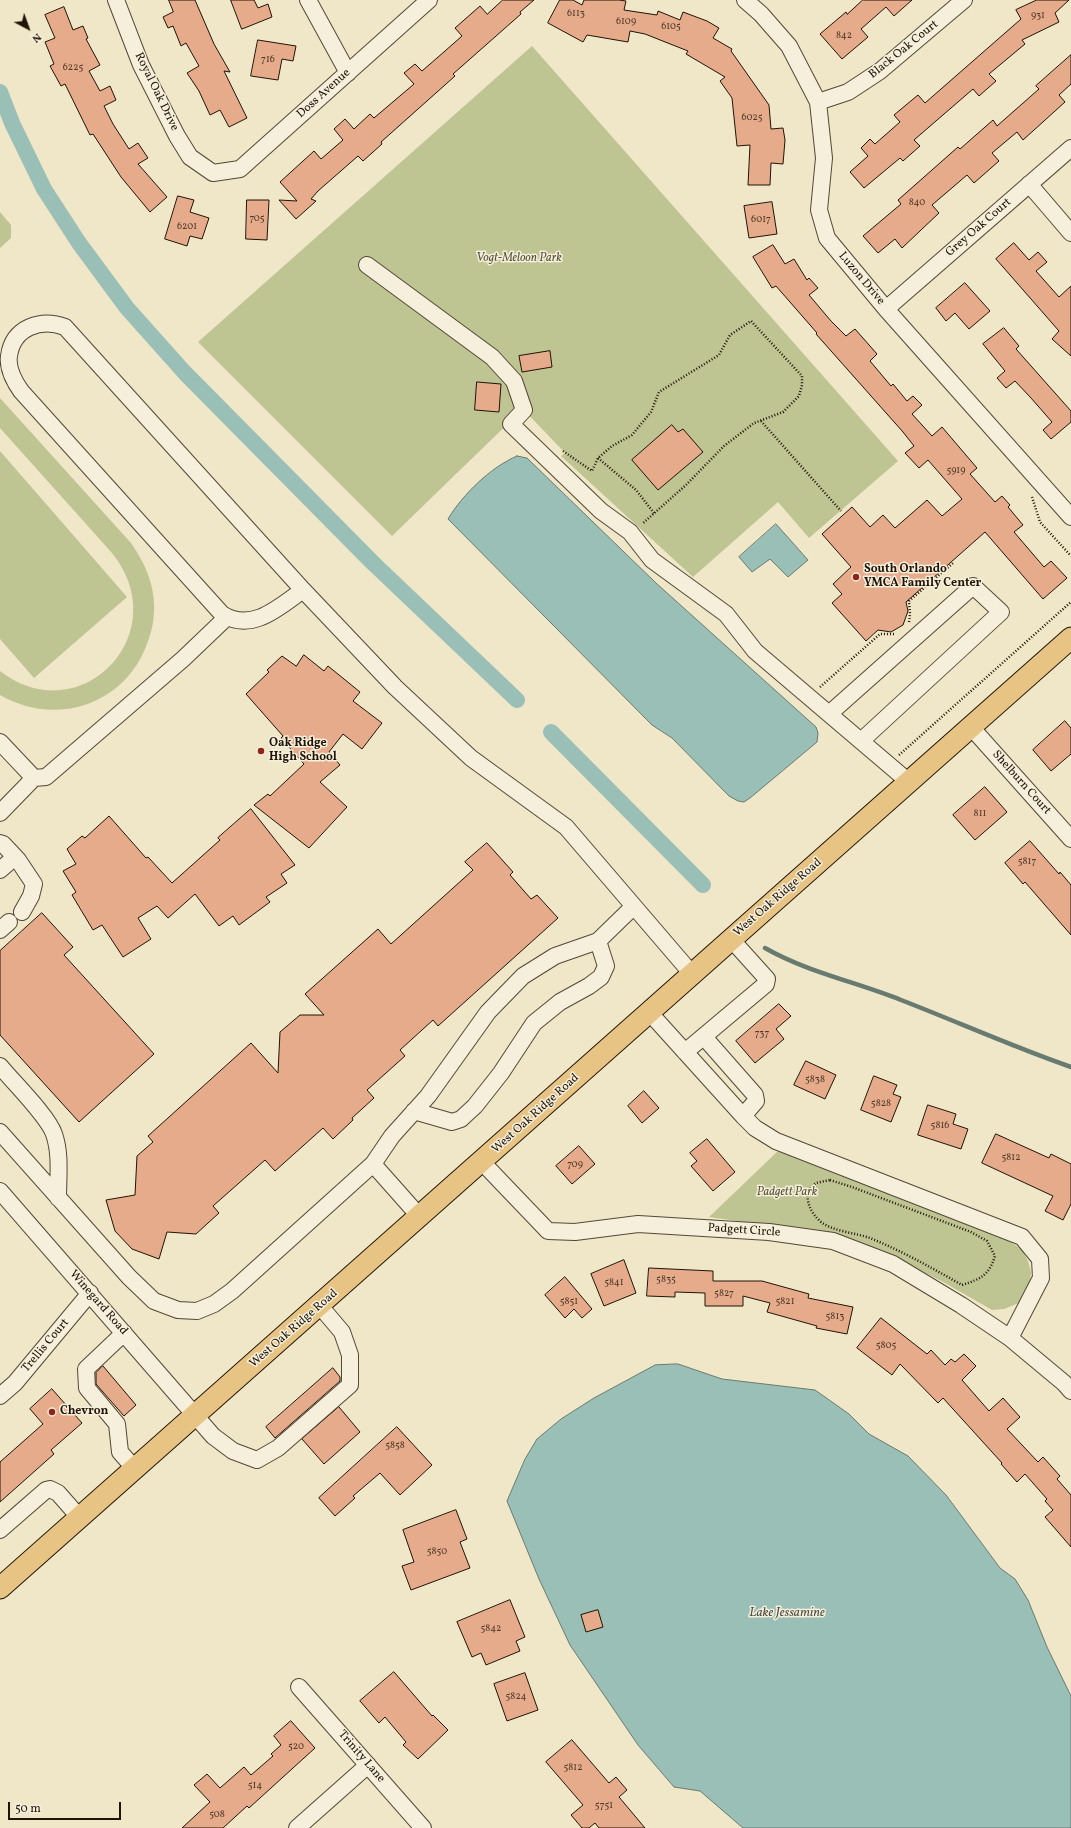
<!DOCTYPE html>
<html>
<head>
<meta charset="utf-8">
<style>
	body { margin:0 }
	#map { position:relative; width:1071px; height:1828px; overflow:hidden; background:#efe7c7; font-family:Vollkorn,serif }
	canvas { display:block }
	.north { position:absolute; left:8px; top:8px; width:40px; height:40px; -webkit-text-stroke:3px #f5efdb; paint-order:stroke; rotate:139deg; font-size:11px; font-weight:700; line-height:16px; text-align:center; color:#201307 }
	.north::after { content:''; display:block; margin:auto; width:14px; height:18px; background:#201307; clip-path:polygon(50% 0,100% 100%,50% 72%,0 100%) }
	.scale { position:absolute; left:8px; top:1802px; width:113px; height:18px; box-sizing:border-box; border:2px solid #201307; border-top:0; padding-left:5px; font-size:12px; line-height:14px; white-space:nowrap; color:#201307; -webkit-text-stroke:3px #f5efdb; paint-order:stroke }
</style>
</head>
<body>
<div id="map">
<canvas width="1071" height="1828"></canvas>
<div class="north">N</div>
<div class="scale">50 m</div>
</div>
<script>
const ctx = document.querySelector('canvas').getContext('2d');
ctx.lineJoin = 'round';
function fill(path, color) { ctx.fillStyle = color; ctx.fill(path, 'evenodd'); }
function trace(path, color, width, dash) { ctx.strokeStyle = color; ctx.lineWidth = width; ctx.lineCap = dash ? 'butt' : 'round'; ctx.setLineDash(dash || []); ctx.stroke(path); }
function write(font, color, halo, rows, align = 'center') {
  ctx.font = font + ' Vollkorn,serif'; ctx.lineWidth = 3; ctx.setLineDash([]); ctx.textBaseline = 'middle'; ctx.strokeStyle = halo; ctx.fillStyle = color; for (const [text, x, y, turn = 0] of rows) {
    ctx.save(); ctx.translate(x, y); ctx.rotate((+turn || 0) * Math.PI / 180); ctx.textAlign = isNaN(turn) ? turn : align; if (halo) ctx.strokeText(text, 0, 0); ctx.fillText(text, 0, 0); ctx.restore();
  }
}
const green = new Path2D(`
	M532,46L898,461L809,538L778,502L693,577L561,456L565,453L523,409L392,536L198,342Z
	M0,212L11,225V238L0,248Z
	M0,398L131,543C140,556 147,569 151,584C156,602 155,623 148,641C127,704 57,728 0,695V671C80,733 177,634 112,553L0,428Z
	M0,451L127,597L34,678L0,639Z
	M778,1151L1005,1239L1022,1249L1028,1261L1031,1272L1030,1285L1021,1302L1004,1309L992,1310L945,1283L891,1255L766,1225L709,1217Z`);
const water = new Path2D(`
	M517,456L527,458L656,583L816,727L818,733L817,742L750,798L744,802L738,801L729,796L672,738L652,725L448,519C463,494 491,467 517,456Z
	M776,524L808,560L788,577L770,559L752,572L739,557Z
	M678,1364L722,1379L815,1390L849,1414L869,1434L908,1456L946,1495L1000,1568L1015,1579L1028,1600L1047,1647L1071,1696V1828H743L700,1791L674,1787L638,1745L570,1645L539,1579L507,1501L525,1459L537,1439L561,1419L594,1398L655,1365Z`);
const stream = new Path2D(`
	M765,948C807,972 856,982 901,1000C958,1022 1013,1047 1071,1067`);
const canal = new Path2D(`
	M0,92L12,123L44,189L79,243L127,308L185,373L373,563L517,700
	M551,732L703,885`);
const building = new Path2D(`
	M169,0H195L214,44L230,72L224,71L247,118L229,127L220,110L210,115L199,91L187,73L199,66L186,43L181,46L173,26L168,28L163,17L173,12Z
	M231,0H254L258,8L268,4L272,17L242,29Z
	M503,0H534L520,12L521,14L453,74L455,76L381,142L382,144L363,161L358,156L318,191L311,199L316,201L296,219L279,200L297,201L280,182L314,151L321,159L343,140L334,129L345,119L354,129L370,114L374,118L414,84L404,73L415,64L422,71L445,51L462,36L455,28L480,6L487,14Z
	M560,0H573L582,5L584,0H619L626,1L624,10L657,15L658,11L680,20L683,12L707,21L719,28L713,38L732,49L731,51L769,105L771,129L783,128L785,140L783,164L771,163L770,185H748L750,145L737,146L732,98L720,81L725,77L686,54L688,51L645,34L630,31L628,42L587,35L583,42L548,23Z
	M863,0H912L894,16L886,7L861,29L868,37L842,59L820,34L846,12L847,14Z
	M1037,0H1069L1055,13L1059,22L1022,40L1025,44L989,74L996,81L979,96L973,89L914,140L920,146L903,161L900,158L864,188L850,172L868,156L861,148L870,139L875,144L900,122L894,115L918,95L925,103L1021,19L1016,10Z
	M64,7L73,30L83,26L88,38L86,39L100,65L89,71L100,91L110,86L116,100L104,106L113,124L129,149L138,143L148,158L138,164L167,197L150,212L121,177L93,134L90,135L65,84L61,86L50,66L54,64L45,42L55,38L45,15Z
	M258,40L296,46L293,61L282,59L278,80L251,76Z
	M1071,55V84L1059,95L1065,102L1023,140L1017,132L992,153L999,161L974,183L967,175L932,205L939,213L902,248L895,239L878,253L863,236L901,204L898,200L958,147L960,149L993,120L997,126L1039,89L1036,86Z
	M178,196L194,200L190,212L209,218L202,239L190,236L187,246L165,239Z
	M247,200H269L267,240L246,239Z
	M772,202L777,234L749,238L744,206Z
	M1014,243L1029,260L1038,252L1047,262L1036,271L1059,297L1071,286V356L1052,339L1059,331L996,259Z
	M773,245L785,264L794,259L807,280L809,278L818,288L809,295L831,321L846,336L855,329L877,354L870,361L891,386L893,384L907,401L913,396L922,405L912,414L932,436L942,427L977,468L970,474L995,502L1002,496L1010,505L1008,507L1023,525L1014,532L1044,567L1051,561L1067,578L1043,599L985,532L906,602L908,611L903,625L891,632L878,630L866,641L832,603L842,594L833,584L851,567L822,534L852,507L870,527L883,515L895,528L927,500L942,516L962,499L928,460L919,468L905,453L914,446L903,432L816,334L817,333L776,286L772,288L753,257Z
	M965,283L990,311L969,329L955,313L946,321L936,308Z
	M1004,328L1019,346L1016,349L1071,411V422L1051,439L1043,430L1052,422L1031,398L1015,381L1006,388L997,378L1005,371L983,344Z
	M550,351L552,367L522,372L519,356Z
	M477,382L501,384L499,412L475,410Z
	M672,425L678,432L683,429L703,452L658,490L632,460Z
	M304,655L324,671L328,666L360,692L353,701L382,723L362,749L343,734L329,752L340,765L320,782L347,807L309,848L254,805L268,794L270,796L304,764L281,738L283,736L246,694L269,672L267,670L282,656L296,666Z
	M1065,721L1071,728V754L1051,771L1033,750Z
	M985,787L1007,812L975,840L953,815Z
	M251,809L295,865L281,874L287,883L266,897L270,902L239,925L233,916L219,926L195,894L168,918L157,906L138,918L151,939L123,957L102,925L93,930L72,895L76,892L63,871L76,864L67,849L82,836L85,838L109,816L146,858L148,857L172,883L220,840L218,838Z
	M1030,841L1059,874L1060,872L1071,885V935L1025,882L1023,884L1005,863Z
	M487,843L513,872L510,875L531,899L537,895L558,918L438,1026L433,1020L400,1050L405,1056L367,1090L374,1098L352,1118L353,1120L333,1139L323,1128L275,1171L265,1160L213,1206L219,1213L196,1234L167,1232L159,1259L132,1249L115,1231L106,1200L135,1195L137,1156L153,1142L148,1136L251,1043L278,1073L280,1032L300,1015H324L305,994L378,929L391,944L473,870L465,862Z
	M42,913L73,947L64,955L154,1054L79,1122L0,1035V951Z
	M779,1004L791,1016L776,1029L784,1039L755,1063L736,1041Z
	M806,1061L836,1075L825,1099L794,1085Z
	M874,1076L897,1085L893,1094L901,1097L891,1122L861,1110Z
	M644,1091L659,1108L642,1123L628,1106Z
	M928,1105L956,1114L953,1124L968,1129L961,1149L918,1135Z
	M996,1134L1049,1158L1051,1154L1071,1164V1204L1063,1220L1045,1211L1053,1196L982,1163Z
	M707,1139L735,1172L713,1191L691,1166L697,1161L690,1153Z
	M579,1146L595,1164L572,1184L556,1166Z
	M624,1260L636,1293L604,1306L591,1274Z
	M649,1268L713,1271V1281H762L809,1294L808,1298L853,1307L847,1334L816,1328L817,1326L767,1312L770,1303L743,1296V1306H705V1293L675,1292V1297L647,1296Z
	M565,1277L592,1309L582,1318L574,1309L565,1318L545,1295Z
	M881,1318L927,1354L931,1350L945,1365L951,1359L955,1362L964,1354L976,1366L962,1380L989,1411L1003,1398L1020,1417L1007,1429L1038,1462L1043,1457L1060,1476L1057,1479L1071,1495V1547L1045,1517L1053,1510L1045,1501L1047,1499L1025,1474L1017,1482L1001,1464L1002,1463L943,1398L938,1403L900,1364L892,1375L857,1348Z
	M103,1366L136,1405L124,1416L96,1384V1373Z
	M333,1368L340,1377V1381L275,1438L266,1427Z
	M52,1389L82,1423L51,1450L54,1454L0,1502V1462L43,1424L30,1409Z
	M339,1407L360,1432L324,1464L302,1439Z
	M397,1427L432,1465L400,1495L380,1473L353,1496L355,1498L335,1516L319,1498Z
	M456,1510L467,1539L460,1542L470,1568L411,1590L402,1566L414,1562L403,1530Z
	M510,1600L525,1637L516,1641L520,1651L486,1665L481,1653L472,1657L457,1622Z
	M598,1610L603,1627L586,1632L581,1615Z
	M394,1672L432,1716L433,1715L448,1730L418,1759L403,1745L406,1742L385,1717L379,1723L360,1701Z
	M525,1673L538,1710L507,1721L494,1684Z
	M291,1721L315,1748L249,1808L247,1806L223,1828H182L210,1802L194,1785L207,1774L220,1788L244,1767L251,1775L273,1756L271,1754L281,1745L274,1736Z
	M572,1740L609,1783L616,1777L627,1790L619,1797L645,1828H599L595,1823L589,1828H582L571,1815L583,1805L546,1762Z`);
const path = new Path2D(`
	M761,421L841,511
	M563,451L592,471L598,458L612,446L632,435L651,412L659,392L719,355L730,335L751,321L802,376V385L799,396L783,412L754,423L724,446L686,485L642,524
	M598,458L636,490L654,513
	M1032,497L1040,522L1071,556
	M909,622L910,614L909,601L953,563
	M820,687L880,634H895
	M899,755L1071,602
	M830,1180L852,1187L971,1232L987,1241L995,1256C989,1275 981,1279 962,1285C932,1268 902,1251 870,1238C856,1233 832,1231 821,1222C811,1213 806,1203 808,1190L816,1183Z`);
const minor = new Path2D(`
	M116,0L141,65L177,136L190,157L213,173L240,169L429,0
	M308,0L348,73
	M745,0L761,14L789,46L818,102L824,158L819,210L827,238L886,309L1071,517
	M818,102L848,92L880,71L964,0
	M1029,184L1071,233
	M367,265L492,357L514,381L524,410L511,424L601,511L630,532L652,560L726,614L755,651L909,782
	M886,309L1071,148
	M303,590C279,607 252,633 222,614L21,391C14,381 7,369 9,356C13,327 41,318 65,327L303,590L395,687L471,758L566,827L692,974
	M829,714L973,586L1001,612L861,741
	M971,727L1071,839
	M0,742L34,778L46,777L183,659L227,617
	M0,813L34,778
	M0,843L3,844L18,860L34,884L31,896L22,912
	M0,870L15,857
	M0,930L9,922
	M649,1012L743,1116L755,1128L776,1141L1022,1237L1040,1259L1041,1278L1010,1338
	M704,1037L755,1095L756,1101L743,1116
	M685,1052L766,984L767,979L731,939
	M0,1066C13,1082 48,1116 54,1134C61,1154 58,1177 58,1198
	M414,1111L452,1122L461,1119L475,1106L501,1073L534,1023L560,1002L589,986L601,977L606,966L598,941
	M0,1132L129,1277L154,1301L178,1310L197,1311L214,1304L232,1291L373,1164L392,1136L428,1096L488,1012L523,976L555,956L598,941L633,907
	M482,1162L548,1231L575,1232L638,1224L769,1232L833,1241L893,1264L961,1305L1010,1338L1064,1383L1071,1391
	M373,1164L420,1217
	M0,1191L213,1436L233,1451L257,1460L278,1448L350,1385V1355L342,1332L320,1306
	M124,1333L86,1369L87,1388L117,1424L120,1452L135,1469
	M0,1396L15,1383L90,1293
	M0,1530L46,1490L50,1489L58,1493L80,1518
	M299,1687L423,1828
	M297,1828L368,1765`);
const major = new Path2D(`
	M0,1588L1071,638`);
const markers = [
	[856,577,4,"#8f2418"],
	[261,751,4,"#8f2418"],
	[52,1412,4,"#8f2418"]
];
const numberNames = [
	["6113",576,14],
	["931",1038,16],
	["6109",626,22],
	["6105",671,27],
	["842",844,36],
	["716",268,60],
	["6225",73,68],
	["6025",752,118],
	["840",917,203],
	["705",257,219],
	["6017",761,220],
	["6201",187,227],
	["5919",956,471],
	["811",980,814],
	["5817",1027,862],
	["737",762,1034],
	["5838",815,1080],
	["5828",881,1104],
	["5816",940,1126],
	["5812",1011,1158],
	["709",575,1165],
	["5835",666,1280],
	["5841",614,1283],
	["5827",724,1294],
	["5851",569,1302],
	["5821",785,1302],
	["5813",835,1317],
	["5805",886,1346],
	["5858",395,1446],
	["5850",437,1552],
	["5842",491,1629],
	["5824",516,1697],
	["520",296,1747],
	["5812",573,1768],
	["514",255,1786],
	["5751",604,1806],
	["508",217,1815]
];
const streetNames = [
	["Black Oak Court",904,50,-39],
	["Royal Oak Drive",156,92,64],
	["Doss Avenue",324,94,-42],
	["Grey Oak Court",979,228,-41],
	["Luzon Drive",861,279,50],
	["Shelburn Court",1021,783,48],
	["West Oak Ridge Road",778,898,-41],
	["West Oak Ridge Road",536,1114,-42],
	["Padgett Circle",744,1231,4],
	["Winegard Road",98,1303,49],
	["West Oak Ridge Road",294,1329,-41],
	["Trellis Court",46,1346,-50],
	["Trinity Lane",361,1757,49]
];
const parkNames = [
	["Vogt-Meloon Park",519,259],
	["Padgett Park",787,1193]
];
const poiNames = [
	["South Orlando",864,570],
	["YMCA Family Center",864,584],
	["Oak Ridge",269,744],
	["High School",269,758],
	["Chevron",60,1412]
];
const waterNames = [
	["Lake Jessamine",787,1614]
];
fill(green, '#bec492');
fill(water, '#9abfb6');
trace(water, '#697a70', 1);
trace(stream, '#697a70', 4.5);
trace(canal, '#9abfb6', 16);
fill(building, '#e5ab8b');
trace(building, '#201307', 1);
trace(minor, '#544837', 18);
trace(major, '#201307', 23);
trace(path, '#201307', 2.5, [1, 2]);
trace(minor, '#f5efdb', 16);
trace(major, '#e8c484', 21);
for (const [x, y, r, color] of markers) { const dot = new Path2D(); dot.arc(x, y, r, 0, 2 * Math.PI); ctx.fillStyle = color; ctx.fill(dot); trace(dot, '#f5efdb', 1.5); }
write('10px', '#513928', null, numberNames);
write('12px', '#201307', '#f5efdb', streetNames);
write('italic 12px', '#575138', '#f5efdb', parkNames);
write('bold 12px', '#201307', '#f5efdb', poiNames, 'left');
write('italic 13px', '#4b4f44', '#f5efdb', waterNames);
</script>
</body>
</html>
